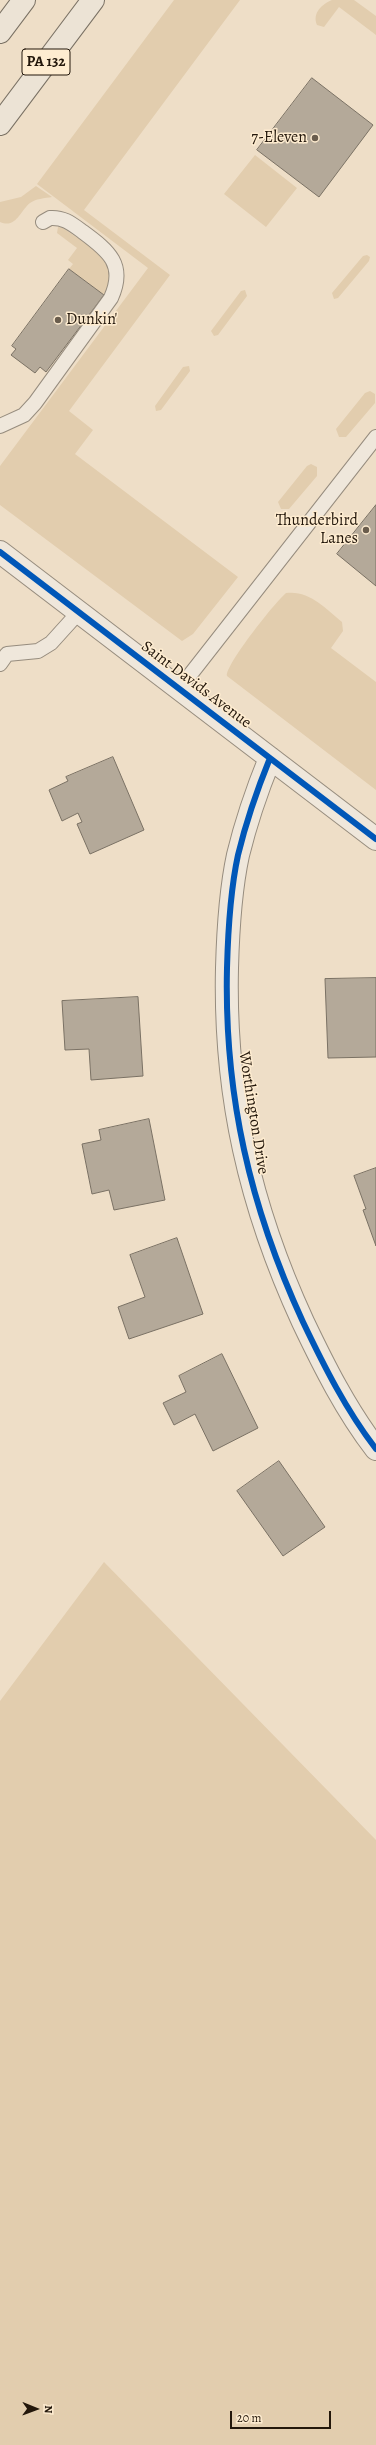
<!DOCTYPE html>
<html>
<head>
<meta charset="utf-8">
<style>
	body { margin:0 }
	#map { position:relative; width:376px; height:2445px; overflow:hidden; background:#eedec7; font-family:Alegreya,serif }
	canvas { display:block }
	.north { position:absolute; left:16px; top:2389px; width:40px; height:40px; -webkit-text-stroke:3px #feecd0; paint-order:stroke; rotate:91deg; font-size:11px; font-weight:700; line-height:16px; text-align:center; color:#23170b }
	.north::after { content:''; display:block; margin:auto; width:14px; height:18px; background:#23170b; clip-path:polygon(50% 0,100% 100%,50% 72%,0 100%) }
	.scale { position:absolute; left:230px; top:2411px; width:101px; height:18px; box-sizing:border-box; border:2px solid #23170b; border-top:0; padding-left:5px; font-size:12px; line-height:14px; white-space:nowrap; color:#23170b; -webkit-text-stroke:3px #feecd0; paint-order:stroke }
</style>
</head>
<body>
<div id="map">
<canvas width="376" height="2445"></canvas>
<div class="north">N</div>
<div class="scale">20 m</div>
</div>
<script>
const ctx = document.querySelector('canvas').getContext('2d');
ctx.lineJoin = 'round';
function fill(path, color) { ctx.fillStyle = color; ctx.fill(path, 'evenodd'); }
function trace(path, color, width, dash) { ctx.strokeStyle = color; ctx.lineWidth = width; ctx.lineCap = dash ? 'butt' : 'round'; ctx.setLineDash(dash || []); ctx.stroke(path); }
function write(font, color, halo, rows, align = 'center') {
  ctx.font = font + ' Alegreya,serif'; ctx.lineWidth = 3; ctx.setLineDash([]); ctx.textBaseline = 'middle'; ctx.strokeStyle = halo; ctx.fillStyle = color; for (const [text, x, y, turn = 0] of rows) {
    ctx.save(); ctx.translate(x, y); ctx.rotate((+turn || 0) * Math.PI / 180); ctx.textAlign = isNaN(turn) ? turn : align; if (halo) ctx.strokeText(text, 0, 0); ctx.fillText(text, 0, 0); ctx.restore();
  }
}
const green = new Path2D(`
	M174,0H240L84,210L170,275L69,411L93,430L75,454L238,577L193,634L182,641L0,505V466L148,268L37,184Z
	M332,0H354L376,16V35L339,7L324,27L317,25C312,13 322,4 332,0Z
	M255,155L297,188L266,227L224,194Z
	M36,186L52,197C45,198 35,199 30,203C20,211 16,229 0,222V202L21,197Z
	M58,227L63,228C84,243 126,264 104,295L69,269L73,264L68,260L77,248L57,233Z
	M367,255L370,257L369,261L338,298L334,299L332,293L363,256Z
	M245,290L247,296L218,335L214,336L211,331L241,291Z
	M189,366L190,371L161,410L156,411L155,406L183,367Z
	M370,391L375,394V403L346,437H339L336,429L365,393Z
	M311,464L317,467V476L289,509H281L278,502L307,466Z
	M286,593C309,590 325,608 342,622L343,631L331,648L376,682V790L227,676C225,665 276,601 286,593Z
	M104,1562L376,1840V2445H0V1701Z`);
const building = new Path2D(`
	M312,78L373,125L319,197L257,150Z
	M69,269L104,295L46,372L40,367L35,373L11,355L16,349L12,346Z
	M376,505V586L337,554Z
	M113,757L144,830L90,854L77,824L82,822L78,813L62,821L49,790L68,781L66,777Z
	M376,978V1057L328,1058L325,979Z
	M138,997L143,1076L91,1080L89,1049L65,1050L62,1001Z
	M149,1119L165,1200L114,1210L109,1190L92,1194L82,1144L101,1140L99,1130Z
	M376,1168V1246L363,1210L366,1209L354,1176Z
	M177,1238L203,1314L129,1339L118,1307L145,1297L130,1255Z
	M222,1354L258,1428L213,1451L195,1414L174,1425L163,1403L186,1392L179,1376Z
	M279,1461L325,1527L283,1556L237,1491Z`);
const service = new Path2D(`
	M0,426L24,415L35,403L111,298C126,265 109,251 83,232C72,224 64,217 50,218L43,222
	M0,664L7,654L38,651L51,643L79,612
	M179,689L376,437`);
const minor = new Path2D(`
	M0,552L376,839
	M270,758C257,790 246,822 238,855C230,892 228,930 227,968C224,1095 250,1207 303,1322C324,1366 346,1410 376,1449`);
const primary = new Path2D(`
	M0,32L24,0
	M0,124L93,0`);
const cycleway = new Path2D(`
	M0,552L376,839
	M270,758C257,790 246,822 238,855C230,892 228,930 227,968C224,1095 250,1207 303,1322C324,1366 346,1410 376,1449`);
const markers = [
	[315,138,4,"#6a5d4d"],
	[58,320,4,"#6a5d4d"],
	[366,530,4,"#6a5d4d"]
];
const shields = [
	[46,62,48]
];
const shieldNames = [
	["PA 132",46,62]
];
const poiNames = [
	["7-Eleven",307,138],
	["Dunkin'",66,320,"left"],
	["Thunderbird",358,521],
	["Lanes",358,539]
];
const streetNames = [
	["Saint Davids Avenue",196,685,37],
	["Worthington Drive",253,1113,81]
];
fill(green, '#e2cdae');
fill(building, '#b4a999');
trace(building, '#7a7164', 1);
trace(service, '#968c7e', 16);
trace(minor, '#968c7e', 24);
trace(primary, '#7a7164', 24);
trace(service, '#efe7db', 14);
trace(minor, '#efe7db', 22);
trace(primary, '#ece3d5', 22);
trace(cycleway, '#0057b8', 6);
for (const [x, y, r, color] of markers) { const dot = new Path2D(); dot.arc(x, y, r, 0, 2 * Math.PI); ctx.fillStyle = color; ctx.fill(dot); trace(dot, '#feecd0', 1.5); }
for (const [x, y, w] of shields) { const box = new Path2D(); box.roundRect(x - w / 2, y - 13, w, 26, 3); ctx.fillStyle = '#feecd0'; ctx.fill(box); trace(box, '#23170b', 1); }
write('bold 15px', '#23170b', null, shieldNames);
write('16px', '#23170b', '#feecd0', poiNames, 'right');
write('16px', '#23170b', '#feecd0', streetNames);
</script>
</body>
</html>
